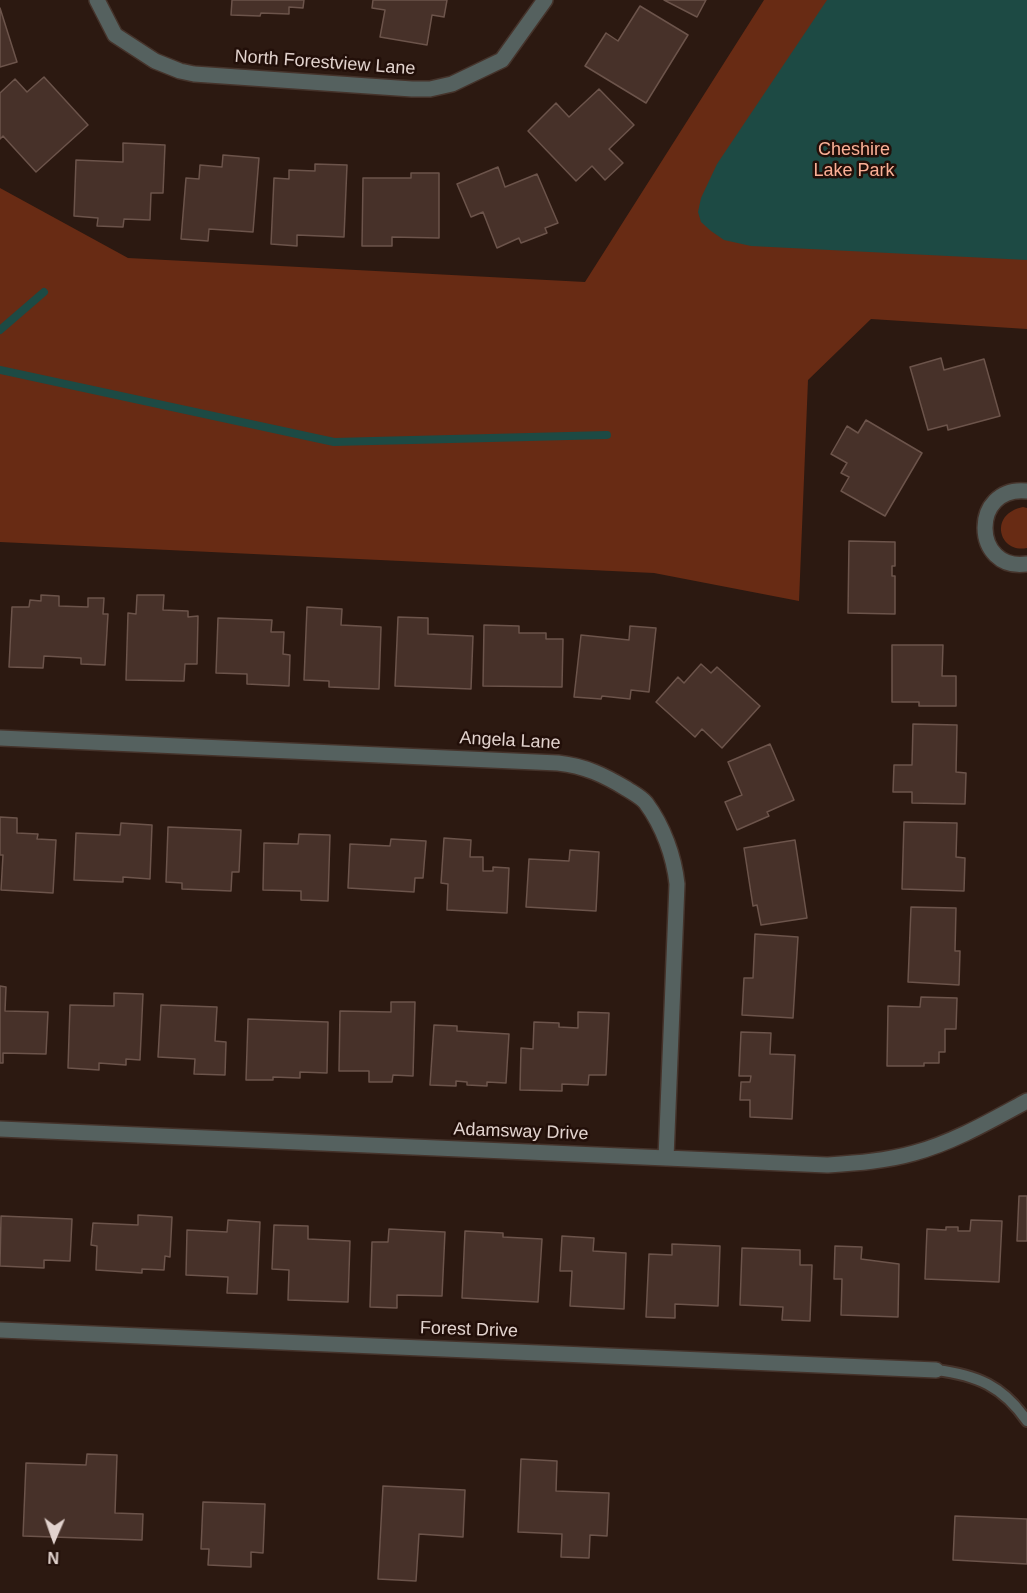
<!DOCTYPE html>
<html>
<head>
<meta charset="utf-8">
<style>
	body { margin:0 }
	#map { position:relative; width:1027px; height:1593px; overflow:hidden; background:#2c1911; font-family:Helvetica,sans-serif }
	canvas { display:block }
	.north { position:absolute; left:24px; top:1509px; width:60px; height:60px; -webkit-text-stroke:4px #220f09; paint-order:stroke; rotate:182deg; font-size:16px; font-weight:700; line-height:24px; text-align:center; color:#e2d3ce }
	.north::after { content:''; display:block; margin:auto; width:21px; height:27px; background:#e2d3ce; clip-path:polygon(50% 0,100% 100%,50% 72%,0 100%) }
</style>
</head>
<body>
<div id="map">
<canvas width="1027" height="1593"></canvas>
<div class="north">N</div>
</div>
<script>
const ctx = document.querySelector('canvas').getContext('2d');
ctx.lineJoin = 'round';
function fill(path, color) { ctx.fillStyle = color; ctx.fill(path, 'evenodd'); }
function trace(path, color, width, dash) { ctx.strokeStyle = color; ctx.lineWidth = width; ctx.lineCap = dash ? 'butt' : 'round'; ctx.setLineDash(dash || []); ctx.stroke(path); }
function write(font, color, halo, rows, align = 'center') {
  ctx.font = font + ' Helvetica,sans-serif'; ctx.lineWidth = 5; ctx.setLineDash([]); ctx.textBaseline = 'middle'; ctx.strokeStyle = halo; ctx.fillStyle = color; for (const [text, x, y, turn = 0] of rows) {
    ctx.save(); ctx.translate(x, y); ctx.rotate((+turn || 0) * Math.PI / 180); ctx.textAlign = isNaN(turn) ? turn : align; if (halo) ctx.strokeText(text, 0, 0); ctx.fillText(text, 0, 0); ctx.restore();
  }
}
const green = new Path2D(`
	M764,0H1027V329L871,319L808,380L799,601L654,573L0,542V188L128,258L585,282Z
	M1023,507L1027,508V548C999,554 988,514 1023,507Z`);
const water = new Path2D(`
	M827,0H1027V260L751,246L724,240L711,231L701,222L698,212L701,198L717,164Z`);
const stream = new Path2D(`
	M0,330L44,292
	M0,370L334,442L607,435`);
const building = new Path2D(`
	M232,0H304L303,8L289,7V14L261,13L260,16L231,15Z
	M373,0H447L444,17L432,15L427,45L380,37L385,10L372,8Z
	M664,0H706L697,17Z
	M640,6L688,35L646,103L585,66L606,33L618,41Z
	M0,8L17,62L0,67Z
	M44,77L88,125L36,172L3,136L0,139V93L15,79L27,92Z
	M599,89L634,125L609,149L623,163L605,180L592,166L576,181L528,131L556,103L569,117Z
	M123,143L165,145L163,193H151L150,220L124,219L123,227L97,226L98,218L74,216L76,160L123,162Z
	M223,155L259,158L253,232L209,229L208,241L181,239L186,178L199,179L200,165L222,167Z
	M315,164L347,165L344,237L297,235V246L271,244L274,178L289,179V170L315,171Z
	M498,167L505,187L537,174L558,223L545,228L547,233L521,243L519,238L497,248L483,212L471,217L457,184Z
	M411,173H439V238L392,237V246H362L363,178H411Z
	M941,358L944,370L984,359L1000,416L948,430L947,425L928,430L910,367Z
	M866,420L922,453L885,516L841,491L849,477L841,473L847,463L831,454L847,426L858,433Z
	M849,541L895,542V566H892V576H895V614L848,613Z
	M41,595L59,596V606L88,607V598H104L103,614H108L105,665L81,664V658L44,656L43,668L9,667L12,607H29L30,600L41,601Z
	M137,595H164L163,610L188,611V617L198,616L197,664H185L184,681L126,680L128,613L136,614Z
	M307,607L342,609L341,625L381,627L379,689L329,687V681L304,680Z
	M398,617L428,618V634L473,636L471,689L395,686Z
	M218,618L272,620L271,632H284L283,654L290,655L289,686L247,684V674L216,673Z
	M484,625L519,626V633H546V639H563L562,687L483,686Z
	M630,626L656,628L649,692L631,690L630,699L602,696L601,699L574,697L581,635L629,640Z
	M892,645H943L942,676H956V706H919V702H892Z
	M701,664L711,673L717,667L760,706L722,748L702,729L695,737L656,702L678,677L684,683Z
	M913,724L957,725L956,772L966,773L965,804L912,803V792H893L894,765H912Z
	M770,744L794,800L767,812L769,816L737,830L725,802L742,795L728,762Z
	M0,817L17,818V833L38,834L37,839L56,840L53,893L1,890L3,855H0Z
	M904,822L957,823L956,857L965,858L964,891L902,889Z
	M121,823L152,825L150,879L123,877V882L74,880L76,833L120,835Z
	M168,827L241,830L239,872H232L231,891L182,889V883L166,882Z
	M299,834L330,835L328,901L301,900V891L263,890L264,843L298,844Z
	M444,838L471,840L470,857H483V871H493V867L509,868L507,913L447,910L448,884L441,883Z
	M391,839L426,841L423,878H415L414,892L348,888L350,844L390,846Z
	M795,840L807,918L761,925L757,905L753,906L744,848Z
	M570,850L599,852L596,911L526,907L529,859L569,861Z
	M911,907L956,908L955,951H960L959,985L908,982Z
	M755,934L798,937L793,1018L742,1015L744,978H753Z
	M0,986L6,987L5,1011L48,1012L46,1054L3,1053V1063H0Z
	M114,993L143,994L140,1060L126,1059V1065L99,1063V1070L68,1068L70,1005L114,1006Z
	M921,997L957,998L956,1029H945V1052H939V1063H924V1066H887L888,1006L920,1007Z
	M391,1002H415L413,1076L393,1075L392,1082H369V1071H339L340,1011L391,1012Z
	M161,1005L217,1007L215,1041L226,1042L225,1075L194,1074L195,1059L158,1057Z
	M578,1012L609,1013L606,1075H589L588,1085L562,1084V1091L520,1090L521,1048L533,1049L534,1022L559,1023V1027L578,1028Z
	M248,1019L328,1022L327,1073L300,1072V1078L273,1077V1080H246Z
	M434,1025L457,1026V1031L509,1034L506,1083L487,1082V1086L467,1085V1082L456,1081V1086L430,1085Z
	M741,1032L771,1033L770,1054L795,1055L792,1119L750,1117V1100H740L741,1082H750L751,1076H739Z
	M1019,1196H1027V1241H1017Z
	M138,1215L172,1217L170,1257L165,1256L164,1270L142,1269V1273L96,1270L97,1246L91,1245L93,1223L138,1225Z
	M1,1216L72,1219L70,1261L44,1260V1268L0,1266Z
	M228,1220L260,1222L257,1294L227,1293L228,1277L186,1275L187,1230L227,1232Z
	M971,1220L1002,1221L999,1282L925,1279L927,1229L946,1230V1227H958V1231H970Z
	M274,1225L308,1226V1239L350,1241L348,1302L288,1300L289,1270L272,1269Z
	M389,1229L445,1232L442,1296L397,1295V1308L370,1307L372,1242H388Z
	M465,1231L503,1233V1237L542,1239L538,1302L462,1298Z
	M562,1236L594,1238L593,1251L626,1253L624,1309L570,1306L572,1271H560Z
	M672,1244L720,1246L718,1306L675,1304V1318L646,1317L649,1254L672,1255Z
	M835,1246L862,1247L861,1259L899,1264L898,1317L841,1315L842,1279H834Z
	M742,1248L800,1250V1265H812L810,1321L782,1320L783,1307L740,1305Z
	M87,1454L117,1455L115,1513L143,1514L142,1540L23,1536L26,1463L86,1465Z
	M521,1459L557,1461L556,1491L609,1493L607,1536L590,1535L589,1558L561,1557L562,1534L518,1532Z
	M383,1486L465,1490L463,1537L419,1534L416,1581L378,1579Z
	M203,1502L265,1504L263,1553L251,1552V1567L208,1565L209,1549H201Z
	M955,1516L1027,1519V1564L953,1560Z`);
const lane = new Path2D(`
	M936,1370C977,1375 1003,1386 1027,1421`);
const street = new Path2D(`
	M97,0L115,35L155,61L180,71L194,74L412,89H430L452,84L502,60L545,0
	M1027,491C970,485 972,572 1027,564
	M0,738L558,763C585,766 604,775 627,789C633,793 641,797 646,803C663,826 674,856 677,884L666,1158
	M0,1129L827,1165C856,1163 886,1161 914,1153C954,1142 990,1121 1027,1101
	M0,1330L936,1370`);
const streetNames = [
	["North Forestview Lane",325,63,4],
	["Angela Lane",510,741,3],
	["Adamsway Drive",521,1132,2],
	["Forest Drive",469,1330,2]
];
const parkNames = [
	["Cheshire",854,150],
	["Lake Park",854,171]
];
fill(green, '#682b14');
fill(water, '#1d4a44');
trace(stream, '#1d4a44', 8);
fill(building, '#473129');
trace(building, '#6c544b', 1.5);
trace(lane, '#45332b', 14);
trace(street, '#45332b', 18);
trace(lane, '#55615f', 10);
trace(street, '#55615f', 15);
write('18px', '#e2d3ce', '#220f09', streetNames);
write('18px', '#fab096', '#220f09', parkNames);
</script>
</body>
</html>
